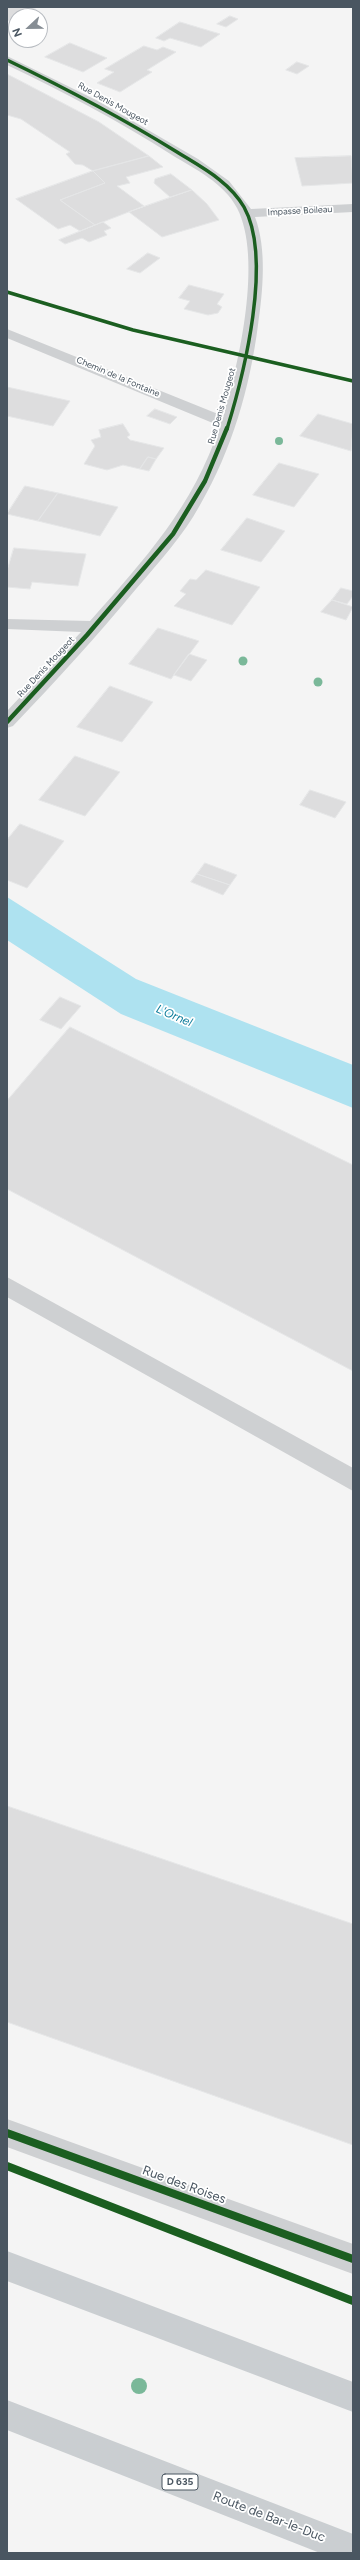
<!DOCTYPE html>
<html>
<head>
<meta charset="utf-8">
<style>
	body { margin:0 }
	#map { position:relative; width:360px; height:2560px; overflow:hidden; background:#f4f4f4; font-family:Figtree,sans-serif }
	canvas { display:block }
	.frame { position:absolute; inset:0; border:8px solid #4a5661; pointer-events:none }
	.north { position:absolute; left:8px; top:8px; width:40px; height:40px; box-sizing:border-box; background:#fff; border:1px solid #b7bbc0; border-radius:50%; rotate:248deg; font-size:11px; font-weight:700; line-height:16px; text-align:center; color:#4a5661 }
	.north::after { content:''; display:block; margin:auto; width:14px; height:18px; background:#868d94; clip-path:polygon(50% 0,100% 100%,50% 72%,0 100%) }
</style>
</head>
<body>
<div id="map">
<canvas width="360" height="2560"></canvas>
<div class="frame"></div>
<div class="north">N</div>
</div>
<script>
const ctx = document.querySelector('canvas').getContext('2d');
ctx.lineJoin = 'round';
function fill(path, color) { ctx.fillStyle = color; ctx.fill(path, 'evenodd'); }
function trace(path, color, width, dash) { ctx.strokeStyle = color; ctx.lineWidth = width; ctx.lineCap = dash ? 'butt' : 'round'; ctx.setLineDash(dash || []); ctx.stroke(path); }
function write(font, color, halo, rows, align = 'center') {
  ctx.font = font + ' Figtree,sans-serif'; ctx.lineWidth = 3.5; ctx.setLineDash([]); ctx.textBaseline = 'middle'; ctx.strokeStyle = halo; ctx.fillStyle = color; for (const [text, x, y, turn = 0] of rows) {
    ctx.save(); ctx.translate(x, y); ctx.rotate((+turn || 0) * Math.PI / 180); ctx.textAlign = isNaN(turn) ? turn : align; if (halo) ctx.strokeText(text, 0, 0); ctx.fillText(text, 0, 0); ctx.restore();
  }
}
const water = new Path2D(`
	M7,897L136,979L353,1065V1108L121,1014L7,940Z`);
const building = new Path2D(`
	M7,7H37L22,16H16V20L13,22L7,20Z
	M230,16L238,19L226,27L217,24Z
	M180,22L220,34L201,47L170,38L164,41L156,38Z
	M70,43L107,58L83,72L45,57Z
	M144,46L157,50L163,47L176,52L147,70L152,72L120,92L97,83L114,72L105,69Z
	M297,62L309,66L297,74L286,70Z
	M7,74L99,122L149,156L93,171L83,165L75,164L66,154L70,152L21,119L7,115Z
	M149,156L163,167L126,177L130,183L117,186L144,206L95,225L60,200L105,183L93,171Z
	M351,156L353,183L302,186L295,158Z
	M93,171L105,183L60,200L95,225L80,231L70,225L58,229L16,199Z
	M171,174L192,190L170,197L154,183L155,179Z
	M192,190L207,204L219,220L162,237L129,212Z
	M103,222L111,228L104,231L107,235L89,242L82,238L65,244L59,240Z
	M148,253L160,258L140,273L127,269Z
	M189,285L224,294L217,304L222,307L218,313L208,315L184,309L190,301L179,298Z
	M7,387L70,401L53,426L7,416Z
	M155,409L177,417L170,424L147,416Z
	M318,414L353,424L351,451L300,436Z
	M123,424L130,435L127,437L130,440L164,448L156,459L148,457L140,469L123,465L107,470L84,464L95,446L91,440L101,437L99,430Z
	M148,457L156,459L149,471L140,469Z
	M279,463L319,474L294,507L253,495Z
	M25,486L58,493L38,521L7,514Z
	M58,493L118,507L100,536L38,521Z
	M247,518L285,531L261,562L221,550Z
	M14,548L86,554L78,586L32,582L30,589L7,587V571Z
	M206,570L260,587L232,625L174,606L186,594L180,591L190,579L196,580Z
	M341,588L353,591V596L347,604L332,600Z
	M332,600L353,607L346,620L321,612Z
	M158,628L199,641L171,679L129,664Z
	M189,654L207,660L191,681L174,675Z
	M110,686L153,702L122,742L77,727Z
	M75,756L120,772L85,816L39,800Z
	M310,790L346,802L335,818L300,805Z
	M20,824L64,841L27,888L7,880V840Z
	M205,863L237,875L230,885L197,874Z
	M197,874L230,885L223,895L191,882Z
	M60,997L81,1006L61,1029L40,1020Z
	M70,1027L353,1165V1371L7,1189V1101Z
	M7,1806L353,1924V2145L7,2022Z`);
const minor = new Path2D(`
	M7,56L98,101L198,159L229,181L251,209L353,204V212L255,217C267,249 263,291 258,325C250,387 232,450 200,505C183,536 159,562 136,589C97,636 56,681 13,726L7,728V711L81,632L7,629V619L90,621C145,559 193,507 220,426L7,338V329L223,416C239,364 263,258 237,208C224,183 195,169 172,155C119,121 64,92 7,65Z
	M7,1277L353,1468V1491L7,1297Z
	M7,2119L353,2244V2274L7,2147Z`);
const major = new Path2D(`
	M7,2251L353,2382V2412L7,2281Z
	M7,2400L353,2534V2553H320L7,2430Z`);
const cyclewayFar2 = new Path2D(`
	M7,60C65,88 122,118 177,152C201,167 229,181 244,207C273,259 244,374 227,429
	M7,292L133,330L353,381`);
const cyclewayFar1 = new Path2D(`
	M7,722L87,635L173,534L205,481L227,428`);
const cycleway = new Path2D(`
	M7,2133L353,2259
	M7,2166L353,2301`);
const trees = [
	[279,441,4],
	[243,661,4.5],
	[318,682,4.5],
	[139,2386,8]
];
const farStreetnames = [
	["Rue Denis Mougeot",113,104,29],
	["Impasse Boileau",300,211,-3],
	["Chemin de la Fontaine",118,377,23],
	["Rue Denis Mougeot",222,406,-74],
	["Rue Denis Mougeot",46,667,-47]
];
const shields = [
	[180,2482,36]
];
const shieldNames = [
	["D 635",180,2482]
];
const waterNames = [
	["L'Ornel",174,1016,23]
];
const nearStreetnames = [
	["Rue des Roises",184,2185,20],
	["Route de Bar-le-Duc",269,2517,21]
];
fill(water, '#aee2f0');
fill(building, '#ddddde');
trace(building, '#e5e6e7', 1);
fill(minor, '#ced0d2');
fill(major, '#caced1');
trace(cyclewayFar2, '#1b5e20', 3.5);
trace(cyclewayFar1, '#1b5e20', 4.5);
trace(cycleway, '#1b5e20', 8);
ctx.fillStyle = '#7ab899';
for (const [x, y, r] of trees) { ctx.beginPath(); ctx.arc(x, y, r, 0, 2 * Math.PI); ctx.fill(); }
write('9px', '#4a5661', '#fff', farStreetnames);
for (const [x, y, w] of shields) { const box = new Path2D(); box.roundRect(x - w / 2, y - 8, w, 16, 3); ctx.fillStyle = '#fff'; ctx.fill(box); trace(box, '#4a5661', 1); }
write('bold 10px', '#4a5661', null, shieldNames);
write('italic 12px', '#0c7c9b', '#fff', waterNames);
write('13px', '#4a5661', '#fff', nearStreetnames);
</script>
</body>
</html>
